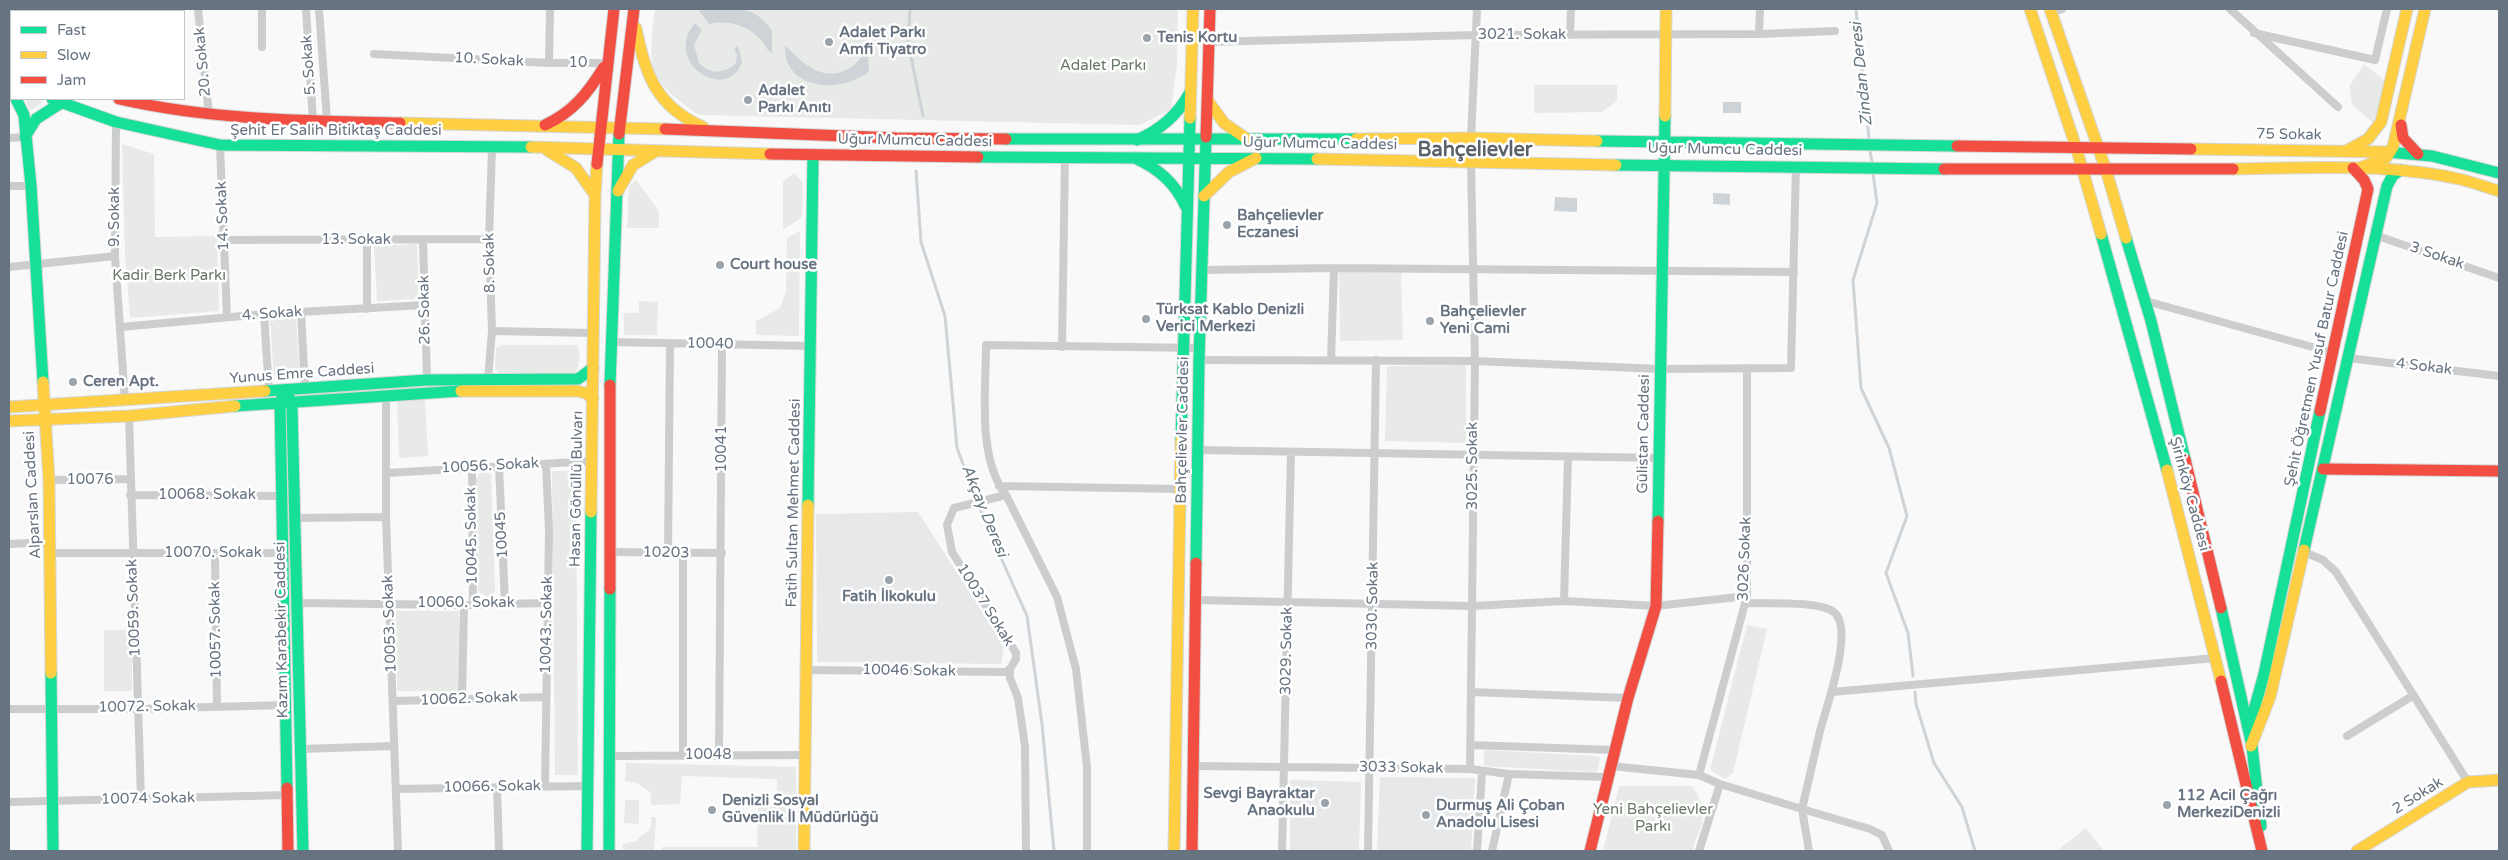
<!DOCTYPE html>
<html>
<head>
<meta charset="utf-8">
<style>
	body { margin:0 }
	#map { position:relative; width:2508px; height:860px; overflow:hidden; background:#f9f9f9; font-family:"Varela Round",sans-serif }
	canvas { display:block }
	.frame { position:absolute; inset:0; border:10px solid #677380; pointer-events:none }
	.legend { position:absolute; left:10px; top:10px; width:175px; height:90px; box-sizing:border-box; background:#fff; border:1px solid #c2c7cc; margin:0; padding:6px 9px; list-style:none; font-size:15px; color:#677380 }
	.legend li { display:flex; align-items:center; gap:10px; height:25px }
	.legend b { width:25px; border:1px solid #c2c7cc }
</style>
</head>
<body>
<div id="map">
<canvas width="2508" height="860"></canvas>
<div class="frame"></div>
<ul class="legend">
<li><b style="height:6px;background:#16e098"></b>Fast</li>
<li><b style="height:6px;background:#ffcf43"></b>Slow</li>
<li><b style="height:6px;background:#f24e42"></b>Jam</li>
</ul>
</div>
<script>
const ctx = document.querySelector('canvas').getContext('2d');
ctx.lineJoin = 'round';
function fill(path, color) { ctx.fillStyle = color; ctx.fill(path, 'evenodd'); }
function trace(path, color, width, dash) { ctx.strokeStyle = color; ctx.lineWidth = width; ctx.lineCap = dash ? 'butt' : 'round'; ctx.setLineDash(dash || []); ctx.stroke(path); }
function write(font, color, halo, rows, align = 'center') {
  ctx.font = font + ' "Varela Round",sans-serif'; ctx.lineWidth = 5; ctx.setLineDash([]); ctx.textBaseline = 'middle'; ctx.strokeStyle = halo; ctx.fillStyle = color; for (const [text, x, y, turn = 0] of rows) {
    ctx.save(); ctx.translate(x, y); ctx.rotate((+turn || 0) * Math.PI / 180); ctx.textAlign = isNaN(turn) ? turn : align; if (halo) ctx.strokeText(text, 0, 0); ctx.fillText(text, 0, 0); ctx.restore();
  }
}
const built = new Path2D(`
	M918,512L1004,646L1001,664L817,662L816,514Z
	M1380,777L1475,778L1471,851H1377Z
	M1290,780L1361,782L1359,851H1290Z`);
const green = new Path2D(`
	M655,9H1178L1177,65L1171,109L1140,125L699,115C648,80 647,69 655,9Z
	M2364,64L2387,82L2376,125L2352,105L2349,86Z
	M1534,85H1617V101L1602,112L1534,113Z
	M25,99H38L43,102L30,111Z
	M122,144L154,154L155,237L217,236L219,311L130,318L125,255Z
	M794,173L803,183L802,217L783,230V182Z
	M636,180L659,211V228H627L629,186Z
	M800,231L799,336L756,335V321L780,308L786,291L787,238Z
	M417,244L419,299L377,301L374,246Z
	M1401,271L1403,340L1340,341L1339,272Z
	M639,301L658,302L657,335H624V313H639Z
	M296,317L300,377L274,379L270,319Z
	M502,345H577C582,355 580,368 572,377L501,376L495,367L496,348Z
	M1466,365V443L1385,441L1387,366Z
	M425,399L428,456L399,458L397,401Z
	M486,471L491,474L495,591L492,595L487,597L478,592L476,479L480,473Z
	M552,471H576L578,775H555Z
	M396,611H459L460,691H397Z
	M1747,625L1767,629L1733,773L1725,779L1710,770Z
	M104,630H132V691H104Z
	M1486,750L1596,756L1600,757L1598,770L1594,772L1484,766V751Z
	M626,763L796,767V851H662V847H757L758,807H776L777,779L682,776L680,804L651,805L650,792L637,783L625,781Z
	M1619,786H1692C1711,815 1702,821 1692,851H1603Z
	M625,800H639V824L624,823Z
	M651,817H656L654,851H623V844L637,841C643,829 653,837 651,817Z
	M2086,828L2104,851H2057Z`);
const water = new Path2D(`
	M704,9C733,9 754,3 772,31V53C767,51 764,43 760,39C746,24 727,20 709,24L699,11Z
	M695,23L702,30L694,45L699,63C709,74 724,75 736,63L737,55L734,48L738,46L742,61C730,104 661,64 695,23Z
	M785,45C803,65 826,85 853,66C859,61 861,55 868,54L869,71C842,95 782,90 785,45Z
	M1723,102H1741V113H1723Z
	M1713,193L1730,194V205L1713,204Z
	M1555,197L1577,198V212L1554,211Z`);
const stream = new Path2D(`
	M910,9L908,42L923,116
	M1856,9L1869,139
	M1870,151L1872,161
	M916,171L921,242L945,316L957,448L985,522L1027,616L1042,724L1054,851
	M1873,173L1877,203L1853,280L1861,388L1889,448L1907,516L1886,573L1908,633L1913,676
	M1915,692L1916,704L1934,763L1962,807L1975,851`);
const street = new Path2D(`
	M30,9L31,11
	M128,9L129,11
	M198,9L209,115
	M262,9V47
	M306,9L313,121
	M319,9L327,120
	M2230,9L2338,107
	M45,11L68,9
	M2051,13L2062,9
	M2254,33L2375,60L2387,9
	M1759,34L1760,9
	M1570,35L1571,9
	M1208,42L1476,35L1759,34L1835,31
	M374,54L549,63L550,9
	M549,63H607
	M116,122L115,256L125,401
	M9,138L25,137
	M1471,138L1477,9
	M220,145L227,317
	M9,186H31
	M2375,235L2499,278
	M224,240L489,239
	M367,240V309
	M423,240L427,380
	M9,267L115,256
	M1201,270L1334,268L1794,272
	M2146,301L2334,353
	M301,312L305,388
	M264,314L269,391
	M121,327L264,314L424,305
	M492,331L593,333
	M610,342L811,346
	M1062,347L1065,158
	M2348,358L2499,376
	M1199,360L1475,361L1660,369L1791,368L1796,166
	M1331,360L1334,268
	M488,379L492,331L489,239L492,148
	M386,396V517L398,851
	M129,416L141,799
	M1197,450L1659,458
	M499,465L505,604
	M472,466L473,605
	M387,473L593,461
	M49,480L131,479
	M999,486L1180,489
	M130,495L283,496
	M1006,495L954,508L947,525L952,552L1016,653V659L1010,669V678L1018,698L1025,747L1026,851
	M295,518L386,517
	M9,544L51,542
	M609,552L722,553
	M2304,552L2323,560L2336,572L2468,782
	M51,553H284
	M668,553L670,343
	M215,555L217,706
	M1194,600L1473,606L1564,601L1656,606L1747,596
	M1564,601L1568,457
	M296,603L464,605L547,603
	M1745,603C1764,604 1821,600 1835,613C1854,631 1826,708 1820,731C1814,757 1808,783 1802,809L1870,829L1882,835L1889,851
	M806,670L1006,672L1010,669
	M1472,692L1628,698
	M1832,692L2216,658
	M462,700L464,605
	M393,701L546,697
	M9,709H138L286,705
	M2347,736L2414,695
	M1471,745L1614,750
	M300,749L394,746
	M719,755L722,344
	M610,756L806,755
	M683,756V553
	M1194,766L1470,769L1509,774L1608,777
	M1611,766L1699,775L1720,784L1802,809L1809,851
	M1470,769L1475,361L1471,163
	M1699,775L1747,596V368
	M545,786L549,531L546,464
	M497,787L499,851
	M396,789L588,786
	M9,802L288,795
	M1087,851V767L1076,669L1057,597L1006,495C977,458 986,390 986,345L1200,348
	M1282,851L1291,452
	M1368,851L1376,360
	M1477,851L1482,772
	M1492,851L1509,774
	M1699,851L1720,784`);
const fast = new Path2D(`
	M9,53L11,54
	M9,79L11,80
	M16,99L24,115L31,186L43,382
	M52,99L116,122L220,145L531,147
	M25,137L36,119L61,103
	M1006,139H1356
	M1137,140C1160,130 1177,116 1189,94
	M1597,141L1957,146
	M2387,152L2432,156L2499,173
	M978,157L1317,159
	M1135,158C1159,169 1175,183 1186,207
	M1616,165L1944,169
	M2101,234L2167,470
	M2126,238L2151,321L2185,459
	M610,385L619,134
	M265,391L427,380L578,379L593,368
	M283,396L280,402L287,788
	M289,397L292,408L303,851
	M235,406L461,391
	M1181,440L1190,118
	M808,505L813,155
	M1658,521L1665,116
	M2304,550L2387,186L2393,175L2401,170
	M1196,563L1199,360L1206,137
	M2221,608L2252,746L2261,826
	M51,673L53,851
	M2249,728L2264,674L2320,411
	M587,851L591,512
	M609,851L610,589`);
const slow = new Path2D(`
	M2030,9L2076,147L2101,234
	M2050,9L2106,170L2126,238
	M636,28C645,75 657,107 703,127
	M1208,101L1224,123L1247,139
	M1665,116L1666,9
	M1190,118L1193,9
	M400,123L665,129
	M1356,139L1471,138L1597,141
	M531,147L770,154
	M2191,149L2387,152
	M547,150L576,168L595,195
	M2348,150L2368,139L2381,122L2407,9
	M1317,159L1616,165
	M2362,167L2386,158L2393,147L2425,9
	M2233,169C2308,168 2386,163 2459,179C2472,182 2486,187 2499,191
	M618,191L633,165L656,151
	M1204,196L1229,172L1256,158
	M43,382L49,480L51,673
	M461,391H577L586,393L593,399
	M9,407L265,391
	M9,421L129,416L235,406
	M2167,470L2221,681
	M591,512L595,196L597,164
	M2251,746L2270,697L2304,550
	M804,851L808,505
	M1174,851L1181,440
	M2357,851L2468,782L2499,780`);
const jam = new Path2D(`
	M119,99C211,120 305,121 400,123
	M545,125C573,112 588,93 604,67
	M2401,125L2403,138L2418,154
	M665,129L896,138L1006,139
	M619,134L634,9
	M1206,137L1210,9
	M1957,146L2191,149
	M770,154L978,157
	M597,164L614,9
	M1944,169H2233
	M2320,411L2368,189L2364,180L2353,168
	M2185,459L2221,608
	M2323,469L2499,471
	M610,589V385
	M2221,681L2262,851
	M287,788L288,851
	M1192,851L1196,563
	M1590,851L1628,698L1656,606L1658,521`);
const markers = [
	[1147,38,5,"#9aa2aa"],
	[829,42,5,"#9aa2aa"],
	[748,100,5,"#9aa2aa"],
	[1227,225,5,"#9aa2aa"],
	[720,265,5,"#9aa2aa"],
	[1146,319,5,"#9aa2aa"],
	[1430,321,5,"#9aa2aa"],
	[73,382,5,"#9aa2aa"],
	[889,580,5,"#9aa2aa"],
	[1325,803,5,"#9aa2aa"],
	[2167,805,5,"#9aa2aa"],
	[712,810,5,"#9aa2aa"],
	[1426,815,5,"#9aa2aa"]
];
const poiNames = [
	["Adalet Parkı",839,33],
	["Amfi Tiyatro",839,50],
	["Tenis Kortu",1157,38],
	["Adalet",758,91],
	["Parkı Anıtı",758,108],
	["Bahçelievler",1237,216],
	["Eczanesi",1237,233],
	["Court house",730,265],
	["Türksat Kablo Denizli",1156,310],
	["Verici Merkezi",1156,327],
	["Bahçelievler",1440,312],
	["Yeni Cami",1440,329],
	["Ceren Apt.",83,382],
	["Fatih İlkokulu",889,597,"center"],
	["Sevgi Bayraktar",1315,794,"right"],
	["Anaokulu",1315,811,"right"],
	["112 Acil Çağrı",2177,796],
	["MerkeziDenizli",2177,813],
	["Denizli Sosyal",722,801],
	["Güvenlik İl Müdürlüğü",722,818],
	["Durmuş Ali Çoban",1436,806],
	["Anadolu Lisesi",1436,823]
];
const streetNames = [
	["3021. Sokak",1522,35],
	["10. Sokak",489,60,3],
	["20. Sokak",203,62,-95],
	["10",578,63],
	["5. Sokak",309,65,-94],
	["Şehit Er Salih Bitiktaş Caddesi",336,131],
	["75 Sokak",2289,135,1],
	["Uğur Mumcu Caddesi",915,141,1],
	["Uğur Mumcu Caddesi",1320,144,1],
	["Uğur Mumcu Caddesi",1725,150,1],
	["14. Sokak",223,216,-92],
	["9. Sokak",115,217,-90],
	["13. Sokak",356,240],
	["3 Sokak",2437,256,19],
	["8. Sokak",490,263,-91],
	["26. Sokak",425,310,-91],
	["4. Sokak",272,314,-4],
	["10040",710,344,1],
	["Şehit Öğretmen Yusuf Batur Caddesi",2317,359,-78],
	["4 Sokak",2424,367,7],
	["Yunus Emre Caddesi",302,374,-4],
	["Bahçelievler Caddesi",1183,430,-89],
	["Gülistan Caddesi",1644,434,-89],
	["10041",722,449,-90],
	["10056. Sokak",490,466,-3],
	["3025. Sokak",1473,466,-90],
	["10076",90,480],
	["Hasan Gönüllü Bulvarı",577,489,-89],
	["Şirinköy Caddesi",2189,494,75],
	["Alparslan Caddesi",33,495,-93],
	["10068. Sokak",207,495],
	["Fatih Sultan Mehmet Caddesi",794,503,-89],
	["10045",502,535,-93],
	["10045. Sokak",472,536,-91],
	["10070. Sokak",213,553],
	["10203",666,553,1],
	["3026 Sokak",1745,559,-88],
	["10060. Sokak",466,603],
	["10037 Sokak",985,605,58],
	["3030. Sokak",1373,606,-89],
	["10059. Sokak",134,608,-92],
	["10053. Sokak",390,624,-92],
	["10043. Sokak",547,625,-89],
	["10057. Sokak",216,630,-91],
	["Kazım Karabekir Caddesi",282,630,-91],
	["3029. Sokak",1287,651,-89],
	["10046 Sokak",909,671,1],
	["10062. Sokak",469,699,-2],
	["10072. Sokak",147,707,-1],
	["10048",708,755],
	["3033 Sokak",1401,768,1],
	["10066. Sokak",492,787,-1],
	["2 Sokak",2418,796,-32],
	["10074 Sokak",148,799,-1]
];
const parkNames = [
	["Adalet Parkı",1103,66],
	["Kadir Berk Parkı",169,276],
	["Yeni Bahçelievler",1653,810],
	["Parkı",1653,827]
];
const waterNames = [
	["Zindan Deresi",1862,74,-96],
	["Akçay Deresi",984,511,68]
];
const districtNames = [
	["Bahçelievler",1475,151]
];
fill(built, '#e7e8e9');
fill(green, '#e7eae6');
fill(water, '#ced3d7');
trace(stream, '#ced3d7', 3);
trace(fast, '#d5d6d7', 13);
trace(slow, '#d5d6d7', 13);
trace(jam, '#d5d6d7', 13);
trace(street, '#cccdce', 8);
trace(fast, '#16e098', 11);
trace(slow, '#ffcf43', 11);
trace(jam, '#f24e42', 11);
for (const [x, y, r, color] of markers) { const dot = new Path2D(); dot.arc(x, y, r, 0, 2 * Math.PI); ctx.fillStyle = color; ctx.fill(dot); trace(dot, '#fff', 2); }
write('bold 15px', '#677380', '#fff', poiNames, 'left');
write('15px', '#677380', '#fff', streetNames);
write('15px', '#687866', '#fff', parkNames);
write('italic 16px', '#677880', '#fff', waterNames);
write('bold 20px', '#59626b', '#fff', districtNames);
</script>
</body>
</html>
